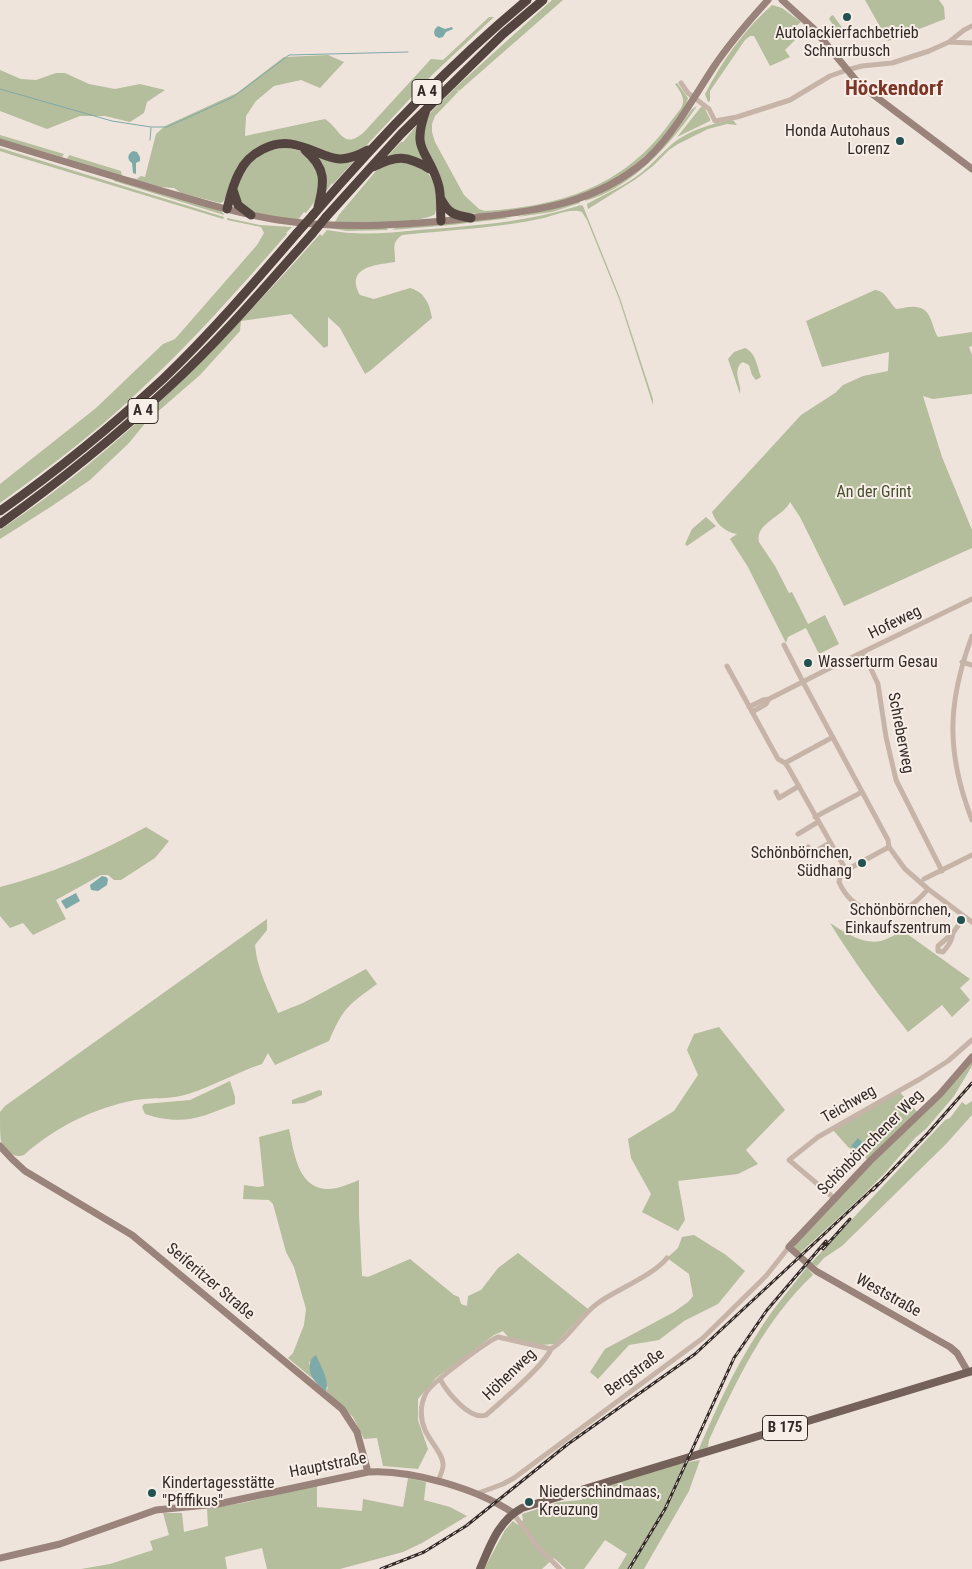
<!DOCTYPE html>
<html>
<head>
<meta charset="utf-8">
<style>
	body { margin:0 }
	canvas { display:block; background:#efe4db }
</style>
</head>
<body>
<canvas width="972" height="1569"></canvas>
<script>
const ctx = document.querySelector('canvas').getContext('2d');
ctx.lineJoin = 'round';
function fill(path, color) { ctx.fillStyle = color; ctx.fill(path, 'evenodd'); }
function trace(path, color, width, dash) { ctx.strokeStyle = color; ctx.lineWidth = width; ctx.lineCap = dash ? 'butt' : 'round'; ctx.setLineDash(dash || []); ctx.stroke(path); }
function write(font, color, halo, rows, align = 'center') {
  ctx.font = font + ' "Roboto Condensed",sans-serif'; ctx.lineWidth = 4; ctx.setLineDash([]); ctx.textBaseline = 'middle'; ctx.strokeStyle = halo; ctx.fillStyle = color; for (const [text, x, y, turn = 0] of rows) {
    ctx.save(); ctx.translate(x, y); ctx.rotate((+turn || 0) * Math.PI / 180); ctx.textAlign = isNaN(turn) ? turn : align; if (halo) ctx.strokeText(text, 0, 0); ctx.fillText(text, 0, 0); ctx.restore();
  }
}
const green = new Path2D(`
	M552,0H563L459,91L457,89L458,92L435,116L432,124V132L435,142L464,195L479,209L485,211C560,206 623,187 669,124C682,106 690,104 675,84L677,83L688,98L686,106L668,131L650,152L625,173L594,190L545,206L479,214L454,212L445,202L443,185L440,175L425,154L421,131L429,114L456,87Z
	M865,0H939L944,7L945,19L888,41Z
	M772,5L782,8L801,22L795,27L797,29L791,34L795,40L785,50L790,57L770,66L754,36H750L745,40L710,91V101L708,102L705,94C722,61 744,30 772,5Z
	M833,15L843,29L841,36L829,19L831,16Z
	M489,17H494L433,74L365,147L342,158L292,140H283L258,148L223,202L220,203L181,193L174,188L160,187L126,177L137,179L141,176L145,177L156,134L165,126L237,93L284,57L328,55L344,62L320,88L301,80L274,86L256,101L246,116L245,136L325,119C341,129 343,152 365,131L431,59L443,60Z
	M0,70L21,79L36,80L56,73H65L89,84L115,89L140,84L165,90L147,102L144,113L130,122L105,116H80L47,129L0,111Z
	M697,106C671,144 632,188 585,201L586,198L620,181L676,131L692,109Z
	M701,107H704L710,119V121L677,137Z
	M733,120L737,125L727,124L708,129L678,144L669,150L653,166L636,179L588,209L587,204C605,194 624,186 641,173C652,164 662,153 672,144C689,130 713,123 733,120Z
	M417,125L426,162L386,158L401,142H403Z
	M0,135L64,154L62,157L0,139Z
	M285,147L304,152L321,176L318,197L306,213L304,212L298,220C285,218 251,215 243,206C240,202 238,195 236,191L244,169L264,152Z
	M0,148L224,217L223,219L12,155L0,151Z
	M311,151L355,160L333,184L332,183L326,192L324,191Z
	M69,155L121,171L122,176L67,159Z
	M402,160L427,172C436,182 439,201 435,214C422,224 353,223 334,223L338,217V216L375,172L381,167Z
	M114,179L221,211L224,214V215L114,181Z
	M578,201L580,203L552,212L517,217Z
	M581,205L583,206L620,298L653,399V405L619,299L587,220L582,212C571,208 555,215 544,218C498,228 449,230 402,235C390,244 396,249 395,262C375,265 345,267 360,295L374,299L410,288C425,292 430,305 432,318L371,370L365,374L340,328L328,317V346L324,348L291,314L241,321L240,331L200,375L147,421L129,443L90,480L52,506L0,539V530C122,449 223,343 320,234L322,236L327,230C357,236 388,233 418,230C473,226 529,222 581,205Z
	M501,217L511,218L451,225L392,230L396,228L445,224Z
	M227,218L260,225L292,227L286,233L287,234C239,289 190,344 136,394C94,434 47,469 0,503V484L96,408L163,344L175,339L257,245L264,233L261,227L227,220Z
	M330,228H386L388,230L347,231Z
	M875,290C886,291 888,301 896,309C902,309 909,306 916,307C932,308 931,326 938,337L972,332V346L969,347L972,355V394L933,399L923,396L942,457L972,530V548L844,606L800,517L790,502C783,517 755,523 759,542L775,566L789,593L792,592L808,624L825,615L839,644L819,654L806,628L788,637L786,643L748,567L730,539L737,534C725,532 716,524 712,512L801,415L835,393L843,385L863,376L888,371L889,352L822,367L806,321Z
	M745,348C756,353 757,366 761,377L756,380L752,375L749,365L743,362L740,364C733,375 742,383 740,394L728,359L734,352Z
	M706,517L716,526L687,546L685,544L692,529Z
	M146,827L169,841L155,858L121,880H114L108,875H101L56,900L66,919L33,935L23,923L10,928L0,916V887C51,874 99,853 146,827Z
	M267,919V930L255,945C257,970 269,991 278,1013L303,1003L366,969L377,984C348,1005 343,1008 329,1041L275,1065L268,1053L262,1064C237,1072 214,1086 188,1094C171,1100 153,1097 135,1100C94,1108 55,1127 24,1155C14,1159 5,1151 1,1141C0,1134 0,1120 0,1112L5,1106Z
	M830,923C844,932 863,945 881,941C888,939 896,934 903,931L970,979L960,988L970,1000L952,1017L942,1005L908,1032C880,997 854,962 830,923Z
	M719,1027L785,1110L746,1150L758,1164L738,1174L678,1181L685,1220L678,1231L642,1212L651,1194L631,1158L628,1139L674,1111L698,1075L687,1050L694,1034Z
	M972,1059V1066L954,1096L926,1129L915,1138L886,1172L861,1197L800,1253L795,1248V1244Z
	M230,1081L235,1097V1104C199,1118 183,1126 145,1114L142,1107L144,1104L190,1100Z
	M319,1090L322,1091V1095L304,1103L292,1104V1100Z
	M899,1091L919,1114L870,1161L848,1147L833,1130Z
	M972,1101V1115L946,1144L842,1246L824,1258L817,1266L811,1263L945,1120L950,1118L962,1102L966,1105Z
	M289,1129C294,1151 297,1186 325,1189C336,1190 349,1184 359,1180V1214L362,1276L368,1277L410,1259L454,1295L459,1297L461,1304L467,1306L468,1296L481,1290L498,1268L518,1253L588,1309L555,1344L540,1345L508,1337L503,1331L494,1335L436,1378L418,1399V1420L428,1449L418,1469L383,1466L377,1438L364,1439L353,1417L326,1391L328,1388L309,1361L312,1378L288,1358L293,1353L304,1325L306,1309L294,1267L286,1252L273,1204L269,1200L243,1199L244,1185L258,1187L264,1186L259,1137Z
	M694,1235L726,1255L745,1271L718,1304L684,1321L659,1340L629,1345L598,1379L590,1372L605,1349L674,1312L688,1302L693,1296L689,1274L667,1258L678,1248L682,1237Z
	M807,1267L813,1275C764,1321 737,1380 709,1440L708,1447L698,1451C716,1409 734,1369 759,1331C773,1308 791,1288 807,1267Z
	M700,1460L689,1491L644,1569H618L627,1554L605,1540L584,1569H566L554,1558L542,1569H484L505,1530L513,1521L518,1525L523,1520L522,1514L559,1502L581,1500L599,1487L672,1465Z
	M408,1478L426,1482L424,1500L450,1507L467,1516L422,1543L403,1552L340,1569H267L262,1548L225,1557L227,1569H81L110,1564L153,1550L150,1541L169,1535L163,1513H182L184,1532L208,1526L207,1509L247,1502L317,1485V1507L362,1511L363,1499L403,1507Z`);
const water = new Path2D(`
	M438,26L445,29L452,27L453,29L446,32L443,37L439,38L435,36L434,32L435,29Z
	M133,151L137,152L140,157V161L136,163V174L133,173L132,163C127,160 127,154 133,151Z
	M102,876L106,877L108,879L107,885L98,891L91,890L90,885Z
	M76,893L80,901L66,909L61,901Z
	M858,1138L868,1148L862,1154L851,1146Z
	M316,1355C320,1365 330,1380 326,1391C322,1388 317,1384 314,1380C308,1373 308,1359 316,1355Z`);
const stream = new Path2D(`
	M0,89L112,121L151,127H167L233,97L289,55L408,52
	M150,140L151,128`);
const street = new Path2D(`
	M949,42L972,43
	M681,83L688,93L709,109L715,121L737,117L790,100L830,76L847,70L862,66L892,63L929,51L949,42L964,30L972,26
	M972,636C947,703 946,753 972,820
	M784,645L803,682L888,840L889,847L905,869L928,889L972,922
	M863,652L878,684L886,737L896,780L942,871
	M962,662L972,665
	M727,666L778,759L785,763L788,767L846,870
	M749,707L763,700L769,699
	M752,712L766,704L769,699L828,669L972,599
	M785,763L833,737
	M776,792L779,798L799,786
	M815,817L862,792
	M798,834L818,822
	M808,847L812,853L830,843
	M889,847L841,873L839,882C851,910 884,922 911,905C917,901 923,895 928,889
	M924,879L972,855
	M953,933C952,941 948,946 943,952L938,951V946L953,933L964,917
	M834,1198L789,1160L818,1137L920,1079L948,1061L972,1040
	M440,1379C447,1392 470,1421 486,1415C502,1401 544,1366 551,1349
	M438,1482C439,1477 444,1469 443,1464C443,1454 429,1440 425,1430C420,1418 420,1405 426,1393C431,1383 486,1342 498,1337L551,1349C570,1337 580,1316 598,1303C616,1290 654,1275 667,1258
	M476,1494L503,1484L514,1478L703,1338L766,1276L789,1247
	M513,1513L537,1546L560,1569`);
const secondary = new Path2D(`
	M782,0L813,28L859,84L972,169
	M0,142C53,158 106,174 159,190C198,201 238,214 278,220C345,230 412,225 479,217C540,211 598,202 646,160C674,134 692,100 713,68C729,44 748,22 768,0
	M0,1146L12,1159L25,1171L132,1235L342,1409L357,1432L368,1472
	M968,1372L957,1353L950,1347L816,1271L789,1247L870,1161L940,1094L972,1057
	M0,1558L60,1544L156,1510L218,1504L368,1472C410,1469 478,1489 513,1513`);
const primary = new Path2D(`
	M480,1569C490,1546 498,1521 522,1508L972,1371`);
const highway = new Path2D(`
	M426,110C411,152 427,148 438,183C442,195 440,208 441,221
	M305,150C326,168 325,182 318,207
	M373,167C397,155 406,155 430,169
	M233,190L238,205L251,215
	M441,199C449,214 454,215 471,218
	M227,209C230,197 233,184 239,173C248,153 274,139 296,145C329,153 333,169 368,150
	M313,215C379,138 449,65 527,0
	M326,217L401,134L503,34L543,0
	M0,511C57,471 112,426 163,379C211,333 254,283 297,233
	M0,524C59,482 115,437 169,387C220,340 266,286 312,234`);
const rail = new Path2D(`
	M873,1190L928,1133L972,1083
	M823,1249L850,1219
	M381,1569L424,1552L466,1526L568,1444L695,1354L878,1184
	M629,1569L665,1509L734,1358L767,1310L826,1241`);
const highwayBridge = new Path2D(`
	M297,233L313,215
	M312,234L326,217`);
const markers = [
	[847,17,5,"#215151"],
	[900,141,5,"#215151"],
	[808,663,5,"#215151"],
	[862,863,5,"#215151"],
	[961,920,5,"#215151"],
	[152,1493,5,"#215151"],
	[529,1502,5,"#215151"]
];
const shields = [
	[427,92,30],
	[143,411,30],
	[785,1428,45]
];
const shieldNames = [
	["A 4",427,92],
	["A 4",143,411],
	["B 175",785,1428]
];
const poiNames = [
	["Autolackierfachbetrieb",847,34,"center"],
	["Schnurrbusch",847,52,"center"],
	["Honda Autohaus",890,132],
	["Lorenz",890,150],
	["Wasserturm Gesau",818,663,"left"],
	["Schönbörnchen,",852,854],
	["Südhang",852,872],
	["Schönbörnchen,",951,911],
	["Einkaufszentrum",951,929],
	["Kindertagesstätte",162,1484,"left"],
	["\"Pfiffikus\"",162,1502,"left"],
	["Niederschindmaas,",539,1493,"left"],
	["Kreuzung",539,1511,"left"]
];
const parkNames = [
	["An der Grint",874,493]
];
const streetNames = [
	["Hofeweg",895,623,-26],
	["Schreberweg",900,733,79],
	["Teichweg",849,1105,-30],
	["Schönbörnchener Weg",871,1143,-45],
	["Seiferitzer Straße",210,1282,40],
	["Weststraße",888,1296,29],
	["Bergstraße",635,1373,-36],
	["Höhenweg",510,1375,-44],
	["Hauptstraße",328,1466,-11]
];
const districtNames = [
	["Höckendorf",894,90]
];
fill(green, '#b4bd9c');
fill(water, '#7da9a8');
trace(stream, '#7da9a8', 1);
trace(street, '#c6b4a8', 5);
trace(secondary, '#99837a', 7);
trace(primary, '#74615a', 8);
trace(highway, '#54443f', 9);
trace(rail, '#332a28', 3);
trace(rail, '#f7eee7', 1, [4]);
trace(highwayBridge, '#54443f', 9);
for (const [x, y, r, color] of markers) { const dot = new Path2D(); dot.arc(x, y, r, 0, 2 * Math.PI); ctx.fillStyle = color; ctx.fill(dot); trace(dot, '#f7eee7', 2); }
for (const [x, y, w] of shields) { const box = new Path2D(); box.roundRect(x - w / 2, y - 12.5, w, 25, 4); ctx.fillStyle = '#f7eee7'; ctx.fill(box); trace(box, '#332a28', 1); }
write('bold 15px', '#332a28', null, shieldNames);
write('16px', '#332a28', '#f7eee7', poiNames, 'right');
write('16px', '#464f2e', '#f7eee7', parkNames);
write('16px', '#332a28', '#f7eee7', streetNames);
write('bold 21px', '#7b3628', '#f7eee7', districtNames);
</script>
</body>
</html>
